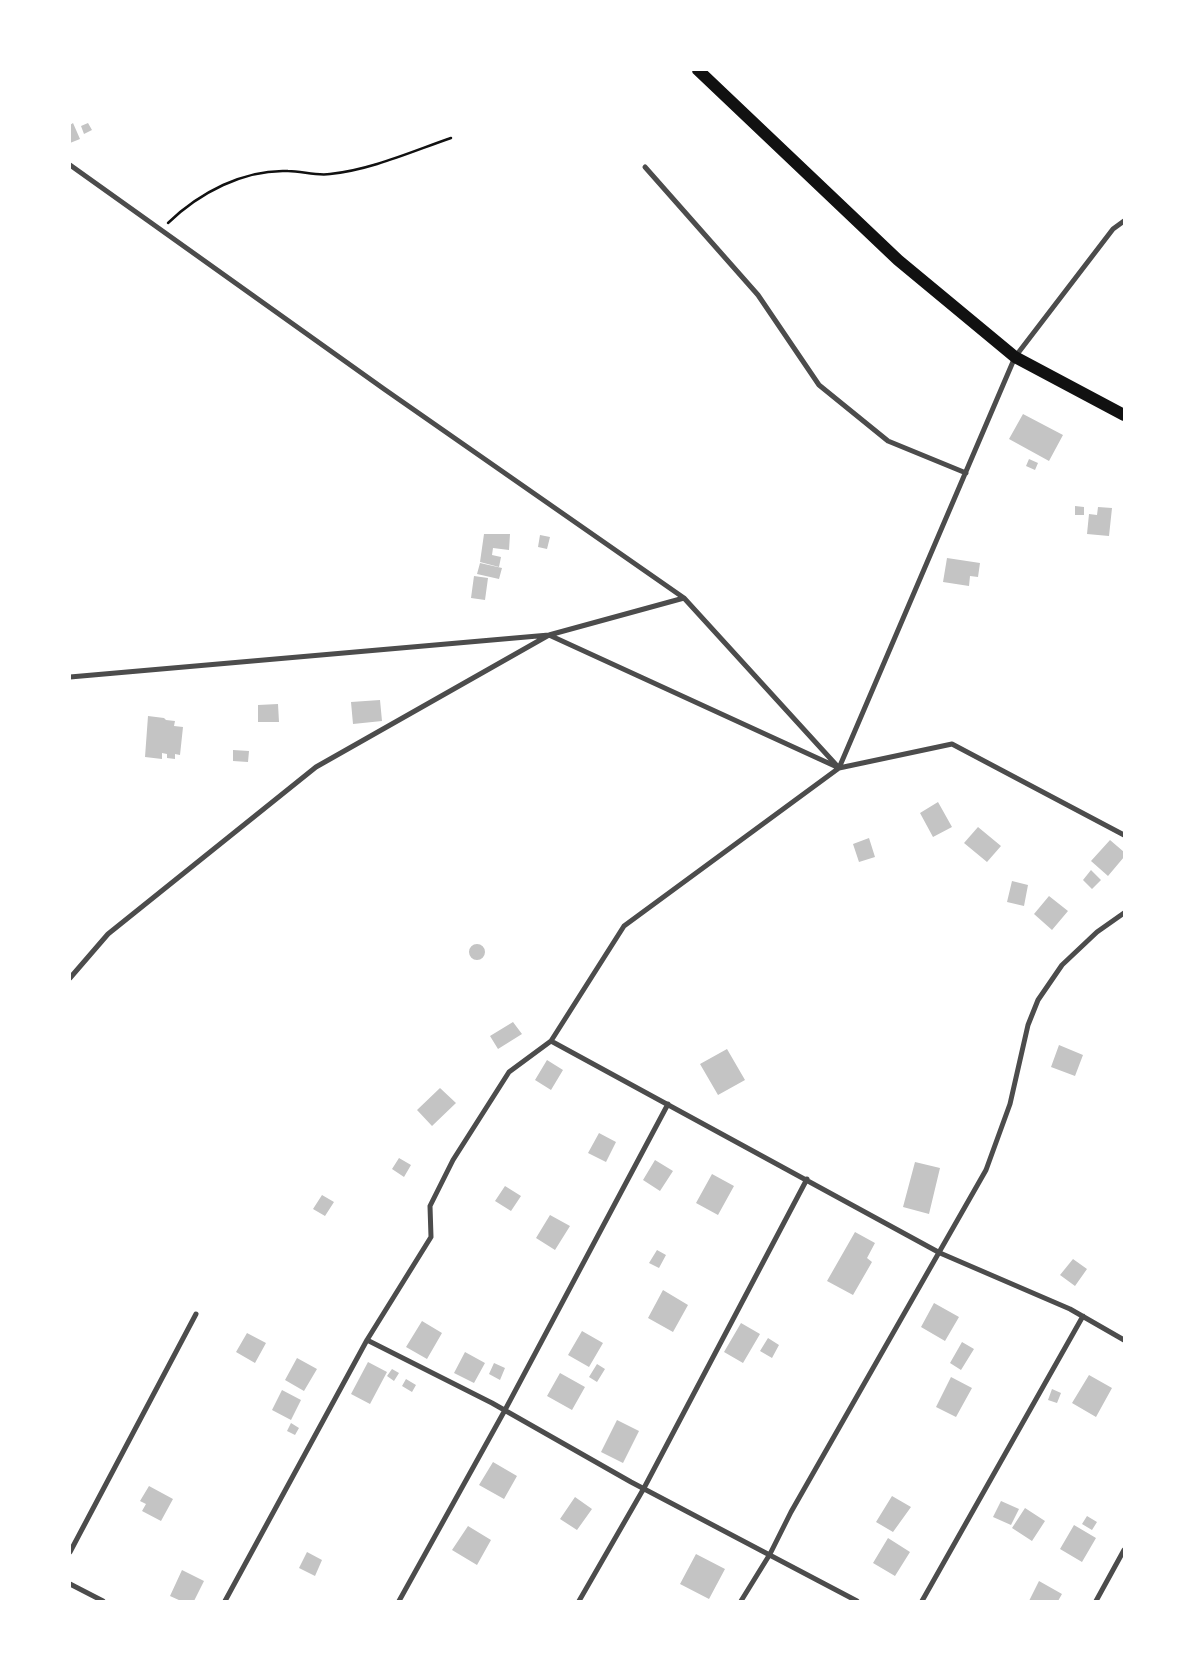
<!DOCTYPE html>
<html>
<head>
<meta charset="utf-8">
<style>
	body { margin:0 }
	#map { position:relative; width:1194px; height:1671px; overflow:hidden; background:#fff; font-family:Montserrat,sans-serif }
	canvas { display:block }
	.frame { position:absolute; inset:0; border:71px solid #fff; pointer-events:none }
</style>
</head>
<body>
<div id="map">
<canvas width="1194" height="1671"></canvas>
<div class="frame"></div>
</div>
<script>
const ctx = document.querySelector('canvas').getContext('2d');
ctx.lineJoin = 'round';
function fill(path, color) { ctx.fillStyle = color; ctx.fill(path, 'evenodd'); }
function trace(path, color, width, dash) { ctx.strokeStyle = color; ctx.lineWidth = width; ctx.lineCap = dash ? 'butt' : 'round'; ctx.setLineDash(dash || []); ctx.stroke(path); }
const building = new Path2D(`
	M73,123L80,139L70,143V125Z
	M88,123L92,130L84,134L81,126Z
	M1023,414L1063,435L1049,461L1009,439Z
	M1029,459L1038,463L1035,470L1026,466Z
	M1075,506L1084,507V515H1075Z
	M1098,507L1112,508L1109,536L1087,534L1089,514L1097,515Z
	M484,534H510L509,550L493,548L492,555L501,557L499,567L480,562Z
	M540,535L550,537L547,549L538,547Z
	M947,558L980,563L978,577L970,576L969,586L943,582Z
	M480,563L502,568L499,579L477,574Z
	M474,576L488,578L485,600L471,598Z
	M380,700L382,721L353,724L351,702Z
	M278,704L279,722H258V705Z
	M148,716L164,718L166,720L175,721L174,726L183,727L180,755L175,754V759L167,758V754L162,753V759L145,757Z
	M233,750L249,751L248,762L233,761Z
	M938,802L952,827L933,837L920,813Z
	M978,827L1001,846L987,862L964,843Z
	M869,838L875,857L859,862L853,844Z
	M1110,840L1124,852V857L1108,876L1091,861Z
	M1091,870L1101,880L1092,889L1083,880Z
	M1012,881L1028,885L1024,906L1007,902Z
	M1049,896L1068,911L1052,930L1034,914Z
	M469 952a8 8 0 1 1 16 0a8 8 0 1 1-16 0Z
	M513,1022L522,1034L498,1049L490,1036Z
	M1059,1045L1083,1055L1075,1076L1051,1067Z
	M727,1049L745,1080L718,1095L700,1064Z
	M547,1060L563,1070L551,1090L535,1080Z
	M440,1088L456,1103L432,1126L417,1110Z
	M599,1133L616,1142L606,1162L588,1153Z
	M399,1158L411,1165L404,1177L392,1169Z
	M655,1160L673,1171L660,1191L643,1180Z
	M915,1162L940,1168L929,1214L903,1207Z
	M712,1174L734,1186L718,1215L696,1203Z
	M505,1186L521,1196L511,1211L495,1201Z
	M322,1195L334,1202L325,1216L313,1209Z
	M550,1215L570,1226L555,1250L536,1238Z
	M855,1232L875,1243L867,1258L872,1262L853,1295L827,1281Z
	M657,1250L666,1255L659,1268L649,1263Z
	M1073,1259L1087,1269L1075,1286L1060,1275Z
	M663,1290L688,1305L673,1332L648,1318Z
	M934,1303L959,1317L945,1341L921,1327Z
	M422,1321L442,1333L427,1359L406,1347Z
	M741,1323L760,1334L743,1363L724,1352Z
	M582,1331L603,1343L589,1367L568,1355Z
	M247,1333L266,1343L255,1363L236,1352Z
	M768,1338L779,1345L772,1358L760,1351Z
	M962,1342L974,1349L961,1370L950,1363Z
	M465,1352L485,1363L474,1383L454,1373Z
	M297,1358L317,1369L304,1391L285,1380Z
	M368,1362L387,1372L370,1404L351,1394Z
	M494,1363L505,1368L500,1380L489,1374Z
	M597,1364L605,1369L597,1382L589,1377Z
	M392,1369L399,1373L394,1381L387,1376Z
	M560,1373L585,1387L572,1410L547,1396Z
	M1089,1375L1112,1388L1096,1417L1072,1403Z
	M951,1377L972,1388L956,1417L936,1407Z
	M406,1379L416,1385L412,1392L402,1386Z
	M1052,1389L1061,1393L1057,1403L1048,1400Z
	M282,1390L301,1400L291,1420L272,1410Z
	M617,1420L639,1431L623,1463L601,1452Z
	M291,1423L299,1428L295,1435L287,1431Z
	M493,1462L517,1476L504,1499L479,1485Z
	M149,1486L173,1499L161,1521L142,1511L146,1504L140,1501Z
	M892,1496L911,1507L893,1532L876,1522Z
	M575,1497L592,1509L577,1530L560,1519Z
	M1001,1501L1019,1509L1011,1525L993,1517Z
	M1025,1508L1045,1521L1032,1541L1012,1528Z
	M1087,1516L1097,1522L1092,1530L1082,1524Z
	M1074,1525L1096,1538L1082,1562L1060,1549Z
	M468,1526L491,1540L477,1565L452,1550Z
	M888,1538L910,1552L895,1576L873,1563Z
	M307,1552L322,1560L315,1576L299,1568Z
	M696,1554L725,1569L709,1599L680,1584Z
	M182,1570L204,1581L194,1601H181L170,1596Z
	M1039,1581L1062,1594L1058,1601H1029Z`);
const path = new Path2D(`
	M168,223C199,193 244,169 288,171C302,171 316,176 330,174C371,170 413,151 451,138`);
const minor = new Path2D(`
	M70,165L384,389L684,598L839,768
	M645,167L758,295L819,385L888,441L966,473
	M70,677L549,635L684,598
	M839,768L1015,357L1113,229L1124,221
	M70,978L108,934L316,767L549,635L837,767
	M551,1041L940,1253L1070,1309L1124,1340
	M367,1340L492,1403L631,1482L857,1601
	M70,1552L196,1314
	M70,1584L103,1601
	M225,1601L367,1340L431,1237L430,1206L453,1160L509,1072L551,1041L624,926L839,768L952,744L1124,835
	M399,1601L505,1410L668,1104
	M579,1601L644,1488L807,1179
	M741,1601L770,1554L791,1512L986,1170L1010,1104L1028,1025L1038,1000L1062,965L1097,932L1124,913
	M922,1601L1083,1316
	M1096,1601L1124,1550`);
const trunk = new Path2D(`
	M698,70L898,260L1015,357L1124,415`);
fill(building, '#c4c4c4');
trace(path, '#111', 2.5);
trace(minor, '#4c4c4c', 5);
trace(trunk, '#111', 12);
</script>
</body>
</html>
